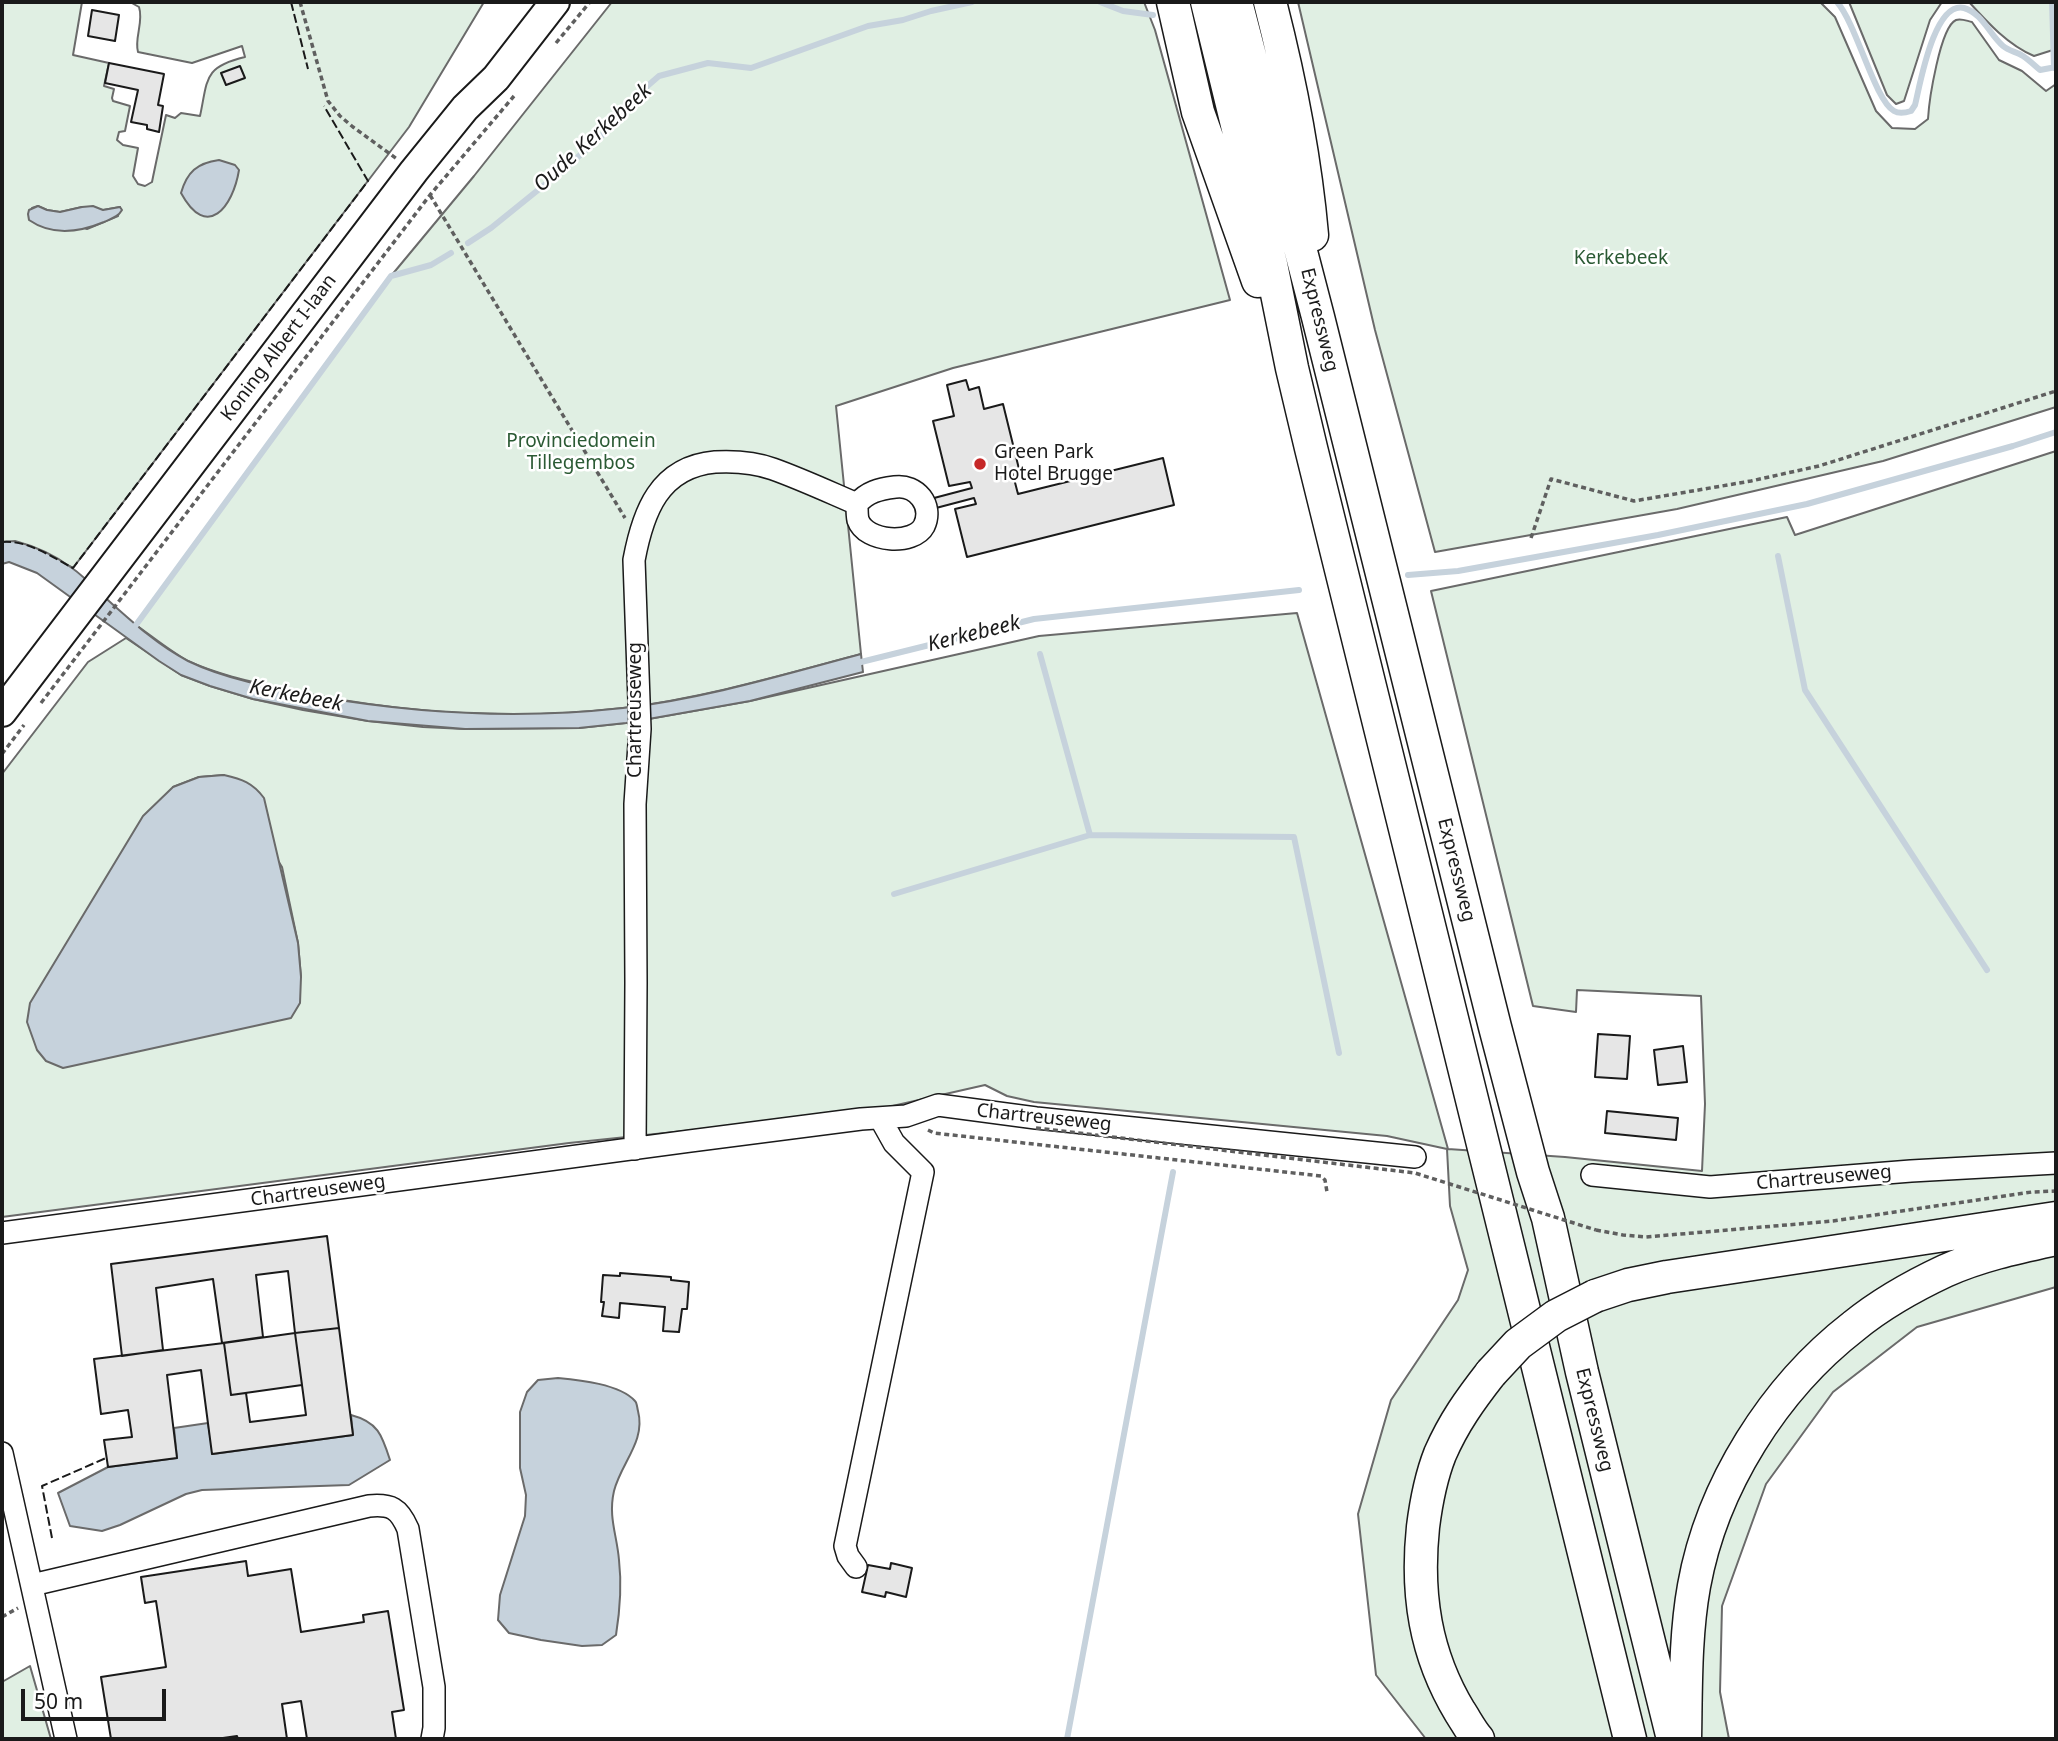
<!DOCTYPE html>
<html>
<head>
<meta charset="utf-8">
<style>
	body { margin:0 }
	#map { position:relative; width:2058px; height:1741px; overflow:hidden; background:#fff; font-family:"Noto Sans",sans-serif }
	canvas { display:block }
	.frame { position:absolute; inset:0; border:4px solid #1a1a1a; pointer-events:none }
	.scale { position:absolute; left:21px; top:1689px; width:145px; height:32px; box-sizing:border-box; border:4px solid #1a1a1a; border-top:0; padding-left:9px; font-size:21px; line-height:24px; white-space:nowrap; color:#1a1a1a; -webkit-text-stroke:5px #fff; paint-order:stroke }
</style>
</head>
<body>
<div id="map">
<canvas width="2058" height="1741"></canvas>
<div class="frame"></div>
<div class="scale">50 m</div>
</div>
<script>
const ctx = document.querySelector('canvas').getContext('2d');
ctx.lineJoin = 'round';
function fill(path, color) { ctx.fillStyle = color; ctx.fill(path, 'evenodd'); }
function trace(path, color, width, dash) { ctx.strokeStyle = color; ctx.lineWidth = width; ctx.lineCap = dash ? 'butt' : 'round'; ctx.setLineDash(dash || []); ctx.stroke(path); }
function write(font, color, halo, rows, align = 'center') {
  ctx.font = font + ' "Noto Sans",sans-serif'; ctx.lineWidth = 5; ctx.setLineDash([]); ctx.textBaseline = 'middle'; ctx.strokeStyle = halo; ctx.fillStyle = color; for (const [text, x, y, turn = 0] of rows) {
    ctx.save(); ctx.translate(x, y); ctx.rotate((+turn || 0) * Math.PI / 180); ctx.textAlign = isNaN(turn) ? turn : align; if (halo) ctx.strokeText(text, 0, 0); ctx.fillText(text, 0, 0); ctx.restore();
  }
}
const green = new Path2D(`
	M2,2H82L73,55L109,63L104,86L114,89L112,98L113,101L130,106L125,131L119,132L117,140L123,145L138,148L133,176L138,184L145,186L152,182L153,177L166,115L175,118L181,113L200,116C208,79 203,67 245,57L242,46L192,63L138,52C134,38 144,22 139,7L130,2H484L409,127L73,568C50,556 28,540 2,542ZM38,206L47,210L60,212L82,207L103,210L120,207L118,216L87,229L32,208Z
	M612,2H1144L1155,30L1230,300L953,368L836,406L861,654C782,675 704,698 623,708C510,721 395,713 285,689C253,682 218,675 188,661C170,651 153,637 136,625L391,276L474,176Z
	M1298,2H1820L1835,17L1876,111L1892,128L1915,129L1928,119C1929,101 1940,27 1956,20C1961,18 1967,21 1972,22L1999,60L2022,71L2046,91L2056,84V407L1883,461L1677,509L1435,552L1375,330Z
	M1849,2H1942L1930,20L1904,101L1896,104L1887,95Z
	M1969,2H2056V49L2034,56C2008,45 1988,23 1969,2Z
	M2056,451V1287L1917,1327L1833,1392L1766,1484L1722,1606L1720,1692L1729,1739H1426L1376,1675L1358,1514L1391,1400L1458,1300L1468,1270L1450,1206L1447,1149L1387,1136L1034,1102L1007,1096L985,1085L866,1112L569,1143L2,1217V774L88,662L126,638L181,675L210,686L253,699L303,710L368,721L423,727L465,729L579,728L626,723L750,701L1039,636L1297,613L1448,1149L1565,1157L1702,1171L1705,1104L1701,996L1577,990L1576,1012L1533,1006L1431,591L1787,517L1795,535ZM224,775L282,867L298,943L301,977L173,787L199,777Z
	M30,1666L51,1739H2V1682Z`);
const water = new Path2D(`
	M219,160L235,165L239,170C233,207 207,241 181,193C187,172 197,163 219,160Z
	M38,206L47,210L60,212L82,207L93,206L103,210L120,207L122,210C118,217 112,218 104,222C80,232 52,236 29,220L28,214L29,210Z
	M15,541C34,546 56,556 72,568C82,575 91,584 100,593C127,617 155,644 188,661C227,680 279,689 321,697C420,714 522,719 623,708C703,699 782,675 861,654L863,672L750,701L626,723L579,728L465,729L368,721L253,699L210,686L181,675L159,661L37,573L9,562L2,564V542Z
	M224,775C242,779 253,783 264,798L298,943L301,977L300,1003L291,1018L63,1068L46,1061L37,1050L27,1022L30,1003L143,816L173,787L199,777Z
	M558,1378C579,1380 620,1384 635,1401C637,1403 637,1407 638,1411C646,1441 621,1463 614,1491C608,1517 617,1535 619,1560C622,1586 620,1610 616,1635L602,1645L582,1646L541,1640L509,1633L498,1620L500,1595L525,1516L526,1495L520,1468V1412L527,1392L538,1380Z
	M351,1415C378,1422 382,1435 390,1460L349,1485L202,1490L186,1494L120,1525L102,1531L70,1526L58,1493L108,1467L177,1458L174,1428L208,1423L213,1454L353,1435Z`);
const stream = new Path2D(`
	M1100,2L1123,11L1153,15
	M1837,2C1857,25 1874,99 1894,111C1899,114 1905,113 1911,111L1915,105C1920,85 1934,1 1964,8C1982,13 1990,35 2003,46C2009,51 2017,52 2023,56C2029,60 2034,65 2040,70L2056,67
	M2052,2L2054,68
	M468,243L491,228L569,165L609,129L637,95L659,76L708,63L751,68L868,26L903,20L931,11L972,2
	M1778,556L1805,690L1987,970
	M1408,575L1458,571L1658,535L1807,504L2013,446L2056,432
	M133,629L391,276L431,265L451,253
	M1040,654L1090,835
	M857,663L1034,619L1299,590
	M894,894L1090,835L1294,837L1339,1053
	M1067,1739L1173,1172`);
const building = new Path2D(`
	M92,10L119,15L115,41L88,36Z
	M109,63L164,74L158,105L163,106L159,132L147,129V125L131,122L138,90L105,83Z
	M240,66L245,78L226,85L221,73Z
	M966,380L969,390L979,387L984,409L1003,404L1019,469L1012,471L1018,494L1163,458L1174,505L967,557L955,509L976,504L974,498L936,508L934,498L972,488L970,482L949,486L933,421L954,416L947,385Z
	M1598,1034L1630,1036L1627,1079L1595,1077Z
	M1683,1046L1687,1082L1658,1085L1654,1050Z
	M1607,1111L1678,1118L1676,1140L1605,1133Z
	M327,1236L339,1328L295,1333L288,1271L256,1275L263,1337L222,1343L213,1279L156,1288L163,1350L122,1356L111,1264Z
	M620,1273L671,1277V1280L689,1282L687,1309H682L679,1332L663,1331L665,1307L620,1303L619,1318L602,1316L604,1302H601L603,1275L620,1276Z
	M339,1328L353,1435L212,1454L201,1370L167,1375L177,1458L108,1467L104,1440L132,1437L128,1410L101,1414L94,1359L224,1343L231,1395L246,1393L250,1422L306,1415L295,1333Z
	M295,1333L302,1385L231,1395L224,1343Z
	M246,1561L248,1576L291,1569L301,1632L364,1622L363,1615L388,1611L404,1710L392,1712L396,1739H307L301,1701L282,1704L287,1739H238L237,1736L216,1739H111L101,1677L166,1667L156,1601L145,1603L141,1577Z
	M891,1563L912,1568L906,1597L886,1592L885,1597L862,1592L868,1565L890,1569Z`);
const path = new Path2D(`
	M300,2L328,101L340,116L353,127L397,159
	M556,43L590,2
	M430,195L625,518
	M1531,538L1551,479L1634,501L1751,481L1819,466L2056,391
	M41,703L430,195L514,96
	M2,754L24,725
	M928,1130L934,1133L1321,1176L1325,1180L1327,1192
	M1596,1230L1623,1235L1646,1237L1833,1221L2032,1192L2056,1191
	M2,1617L18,1608`);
const minor = new Path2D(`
	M635,1149L636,983L635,804L640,729L634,560C643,512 659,467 715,462C734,461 754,462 773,469C801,479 829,492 857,504C857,509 857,516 858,520C866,543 914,545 924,526C934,505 916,484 895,487C879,489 867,492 857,504
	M1592,1175L1710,1187L1911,1171L2056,1163
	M2,1233L690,1141L861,1119L906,1116L938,1105L1036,1118L1415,1157
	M2,1453L66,1739
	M856,1567L848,1556L845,1546L923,1172L894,1143L880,1118
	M32,1585L369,1506C391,1504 399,1508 408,1529L434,1687V1728L432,1739`);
const major = new Path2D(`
	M2,712L414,171L465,108L496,78L555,2`);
const highway = new Path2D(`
	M1173,2L1198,112L1258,281
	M1207,2L1271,264L1292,368L1311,448L1630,1739
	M1236,2L1318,317L1495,1027L1533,1172L1548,1218L1582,1372L1673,1739
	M1270,2C1290,80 1305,155 1312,235
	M1595,1296L1628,1285L1667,1277L2056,1218
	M1478,1739C1471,1731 1466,1721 1460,1712C1425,1654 1416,1594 1423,1527C1426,1503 1431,1477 1440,1454C1454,1422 1470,1400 1491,1373
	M1685,1739C1686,1688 1685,1636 1694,1586C1712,1486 1774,1388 1854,1326C1881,1304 1913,1286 1945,1271C1980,1255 2019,1247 2056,1239`);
const pathBridge = new Path2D(`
	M1036,1128L1415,1173L1596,1230`);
const highwayBridge = new Path2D(`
	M1491,1373L1518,1344L1556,1316L1595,1296`);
const fence = new Path2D(`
	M291,2L308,69
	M2,542C28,540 50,556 73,568L368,181L324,106
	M52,1538L42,1486L106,1458`);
const markers = [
	[980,464,7,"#c62828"]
];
const parkNames = [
	["Kerkebeek",1621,259],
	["Provinciedomein",581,442],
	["Tillegembos",581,464]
];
const streetNames = [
	["Expressweg",1319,320,76],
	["Koning Albert I-laan",279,348,-53],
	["Chartreuseweg",636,710,-90],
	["Expressweg",1456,870,76],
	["Chartreuseweg",1044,1118,6],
	["Chartreuseweg",1824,1178,-5],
	["Chartreuseweg",318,1191,-8],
	["Expressweg",1594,1420,76]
];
const poiNames = [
	["Green Park",994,453],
	["Hotel Brugge",994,475]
];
const waterNames = [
	["Oude Kerkebeek",593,138,-42],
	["Kerkebeek",974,634,-14],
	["Kerkebeek",296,696,11]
];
fill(green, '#e0efe3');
trace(green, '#6a6a6a', 2);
fill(water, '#c6d2dc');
trace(water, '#6a6a6a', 2);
trace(stream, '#c6d2dc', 6);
fill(building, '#e6e6e6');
trace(building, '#1a1a1a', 2);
trace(minor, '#1a1a1a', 24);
trace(major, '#1a1a1a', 32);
trace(highway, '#1a1a1a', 35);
trace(path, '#5f5f5f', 3.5, [5, 3.5]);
trace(minor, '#fff', 21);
trace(major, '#fff', 28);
trace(highway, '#fff', 32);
trace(highwayBridge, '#1a1a1a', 35, []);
trace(pathBridge, '#5f5f5f', 3.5, [5, 3.5]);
trace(highwayBridge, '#fff', 32);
trace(fence, '#1a1a1a', 2, [9, 3.5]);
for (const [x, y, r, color] of markers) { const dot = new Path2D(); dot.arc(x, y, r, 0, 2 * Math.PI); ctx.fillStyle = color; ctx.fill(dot); trace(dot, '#fff', 2.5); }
write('19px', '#2b5a34', '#fff', parkNames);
write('19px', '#1a1a1a', '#fff', streetNames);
write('19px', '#1a1a1a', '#fff', poiNames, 'left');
write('italic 21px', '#1a1a1a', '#fff', waterNames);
</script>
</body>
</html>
